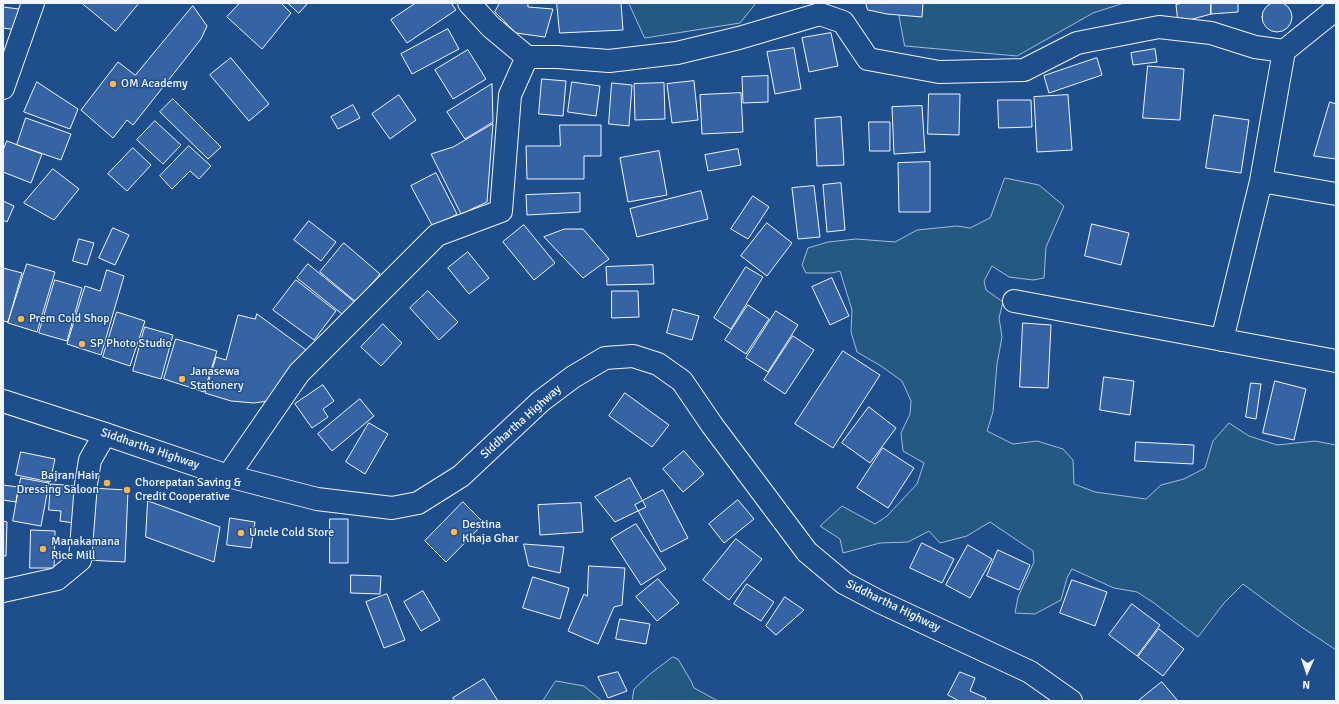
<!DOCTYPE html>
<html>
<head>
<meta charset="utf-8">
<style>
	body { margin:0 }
	#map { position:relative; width:1339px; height:704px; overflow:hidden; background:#1f4e8c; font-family:Signika,sans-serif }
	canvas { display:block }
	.frame { position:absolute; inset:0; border:4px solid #f2f6ff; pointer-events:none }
	.north { position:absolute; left:1287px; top:652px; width:40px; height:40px; -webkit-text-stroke:3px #1f4e8c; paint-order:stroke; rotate:183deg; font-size:11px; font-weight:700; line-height:16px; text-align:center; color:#f2f6ff }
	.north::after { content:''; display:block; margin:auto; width:14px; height:18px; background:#f2f6ff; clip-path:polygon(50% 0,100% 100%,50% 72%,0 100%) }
</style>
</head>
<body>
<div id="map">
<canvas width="1339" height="704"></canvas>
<div class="frame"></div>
<div class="north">N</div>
</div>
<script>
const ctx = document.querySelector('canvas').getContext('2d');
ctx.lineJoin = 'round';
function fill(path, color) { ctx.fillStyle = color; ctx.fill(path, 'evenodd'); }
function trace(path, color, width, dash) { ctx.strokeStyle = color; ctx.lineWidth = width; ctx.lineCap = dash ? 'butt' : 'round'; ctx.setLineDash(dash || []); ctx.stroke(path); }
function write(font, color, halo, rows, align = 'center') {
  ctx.font = font + ' Signika,sans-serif'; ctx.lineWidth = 3; ctx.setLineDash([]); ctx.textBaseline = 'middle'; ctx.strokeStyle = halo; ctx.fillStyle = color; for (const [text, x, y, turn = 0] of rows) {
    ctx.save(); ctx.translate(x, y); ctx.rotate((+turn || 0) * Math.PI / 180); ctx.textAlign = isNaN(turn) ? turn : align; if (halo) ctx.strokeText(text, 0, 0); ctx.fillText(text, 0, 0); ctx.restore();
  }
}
const green = new Path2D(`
	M629,3H756L740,23L645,38Z
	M897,3H1124L1093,13L1017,56L905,46Z
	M1005,178L1039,185L1064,206L1046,247L1044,278L1033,280L1009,277L992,266L984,281L986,290L1003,302L999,318L1002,337L997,364L993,412L987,431L1013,444L1037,441L1063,449L1073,460L1074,484L1095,492L1146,499L1161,485L1184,479L1205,468L1213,441L1229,423L1249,436L1277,445L1315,441L1336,445V650L1297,624L1243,584L1224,603L1198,637L1154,603L1137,592L1114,588L1072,569L1067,578L1061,600L1035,614L1015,613L1018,597L1034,562L1033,551L990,522L967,536L940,543L929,531L908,542L880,543L843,553L840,539L820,526L842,506L875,524L887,516L917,484L924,463L903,451L901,433L910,414L911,401L902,381L881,366L857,352L851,332L852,310L840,271L832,273H806L802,265L808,248L828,242L856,239L895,242L917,230L957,226L970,228L990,218Z
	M673,657L678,659L691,681L694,688L718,701H632L634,689L649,675Z
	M556,681L584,686L602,701H543Z`);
const building = new Path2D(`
	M1262 17a15 15 0 1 1 30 0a15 15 0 1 1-30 0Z
	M82,3H139L116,31Z
	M240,3H281L291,13L262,49L227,17Z
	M288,3H308L299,13Z
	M416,3H451L456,10L407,43L391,20Z
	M500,3H528V7L553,9L545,37L516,33L495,12Z
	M557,3H621L623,30L560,33Z
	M866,3H923L922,17L887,14L868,10Z
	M1182,3H1211V14L1178,23L1176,5Z
	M1211,3H1238V12L1211,14Z
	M193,6L207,26L201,39L133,125L127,120L113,138L81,110L118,62L135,75Z
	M3,7L19,9L17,30L3,28Z
	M448,29L459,49L412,74L401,54Z
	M831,33L838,66L809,72L802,38Z
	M794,48L801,89L775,94L767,52Z
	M1155,49L1157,62L1133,65L1131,53Z
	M468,50L486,79L453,99L435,70Z
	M231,58L269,104L249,121L210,75Z
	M1097,58L1102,75L1049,93L1044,76Z
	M1148,66L1184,69L1180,120L1143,118Z
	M768,76V102L743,103L742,77Z
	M542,79L566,81L563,116L539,114Z
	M694,81L698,120L672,123L667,84Z
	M37,82L78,109L70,129L24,112Z
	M572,82L600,86L596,116L568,112Z
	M612,83L632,85L629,126L609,124Z
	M664,83L665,119L635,120L634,84Z
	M492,84L493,122L465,139L447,112Z
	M741,93L743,132L702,134L700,95Z
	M929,94H960L959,135L928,134Z
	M399,95L416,120L390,139L372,114Z
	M1068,95L1072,150L1037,152L1034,97Z
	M173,99L221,147L208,159L160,112Z
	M998,100H1031L1032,127L999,128Z
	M1330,102L1336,104V159L1314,156Z
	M353,105L360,118L338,129L331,117Z
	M922,106L925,152L894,154L892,107Z
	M1214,115L1249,120L1241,173L1206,168Z
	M841,117L844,165L817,166L815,119Z
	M26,118L71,134L61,160L17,145Z
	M155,121L181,145L163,164L137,140Z
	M869,122H890V151H870Z
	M493,124L487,202L461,214L431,154L453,147Z
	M560,125H601V156H584V179H527L526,146H560Z
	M7,141L42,154L31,183L3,172V151Z
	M189,146L211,166L199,179L190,171L172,189L160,176Z
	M133,148L151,165L127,191L108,174Z
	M738,149L741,165L708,171L705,155Z
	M659,151L667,195L628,202L620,158Z
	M930,162V212H899L898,163Z
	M53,169L79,189L54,220L24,203Z
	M436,173L457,214L433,227L411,186Z
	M841,183L845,230L827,232L823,185Z
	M814,186L820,237L798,239L792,188Z
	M701,191L708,219L637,237L630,209Z
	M580,193V212L527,215L526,195Z
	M753,196L769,207L748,239L731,229Z
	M3,201L14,206L7,222L3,220Z
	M309,221L336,242L321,261L294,240Z
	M767,223L792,243L767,276L741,256Z
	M1092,224L1129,233L1121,265L1085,256Z
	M524,225L555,263L534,280L503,242Z
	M113,228L129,235L115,265L99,258Z
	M565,229H583L609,259L583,278L544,237Z
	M79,239L94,243L87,265L73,261Z
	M344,243L380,274L356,302L320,272Z
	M468,252L489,278L469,294L448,268Z
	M27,264L55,272L37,332L8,323Z
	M308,264L357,304L347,318L297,278Z
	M653,265L654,284L607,285L606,267Z
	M746,267L763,277L731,329L714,318Z
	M3,268L22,273L8,322L3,321Z
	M107,270L124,276L101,355L67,344L85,286L100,291Z
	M832,278L849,316L830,325L812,287Z
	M55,280L82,288L67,341L39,333Z
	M296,280L336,311L314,340L273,310Z
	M428,291L458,322L439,340L410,308Z
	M612,291H638L639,317L612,318Z
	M748,305L769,319L746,354L725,340Z
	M673,309L699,316L692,340L667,333Z
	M776,311L798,325L768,372L746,358Z
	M117,312L145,321L130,366L103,357Z
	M257,314L313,355L268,401L254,403L231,401L205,393L216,357L226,360L238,315L255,319Z
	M1023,323L1051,325L1048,388L1020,387Z
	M383,324L402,343L381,366L361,347Z
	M145,327L173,335L161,379L133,371Z
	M793,336L814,350L785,394L764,380Z
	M176,339L217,351L204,392L164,379Z
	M843,351L880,375L833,448L795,424Z
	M1104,377L1134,381L1130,415L1100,410Z
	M1275,381L1306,389L1294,440L1263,433Z
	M1251,383L1261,384L1256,419L1246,417Z
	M323,385L334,401L323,409L328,417L312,428L295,404Z
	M625,393L669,425L652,447L609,416Z
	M360,399L374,416L332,451L318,434Z
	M869,407L896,428L870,463L842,443Z
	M369,423L388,434L365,474L346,462Z
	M1136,442L1194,445L1193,464L1135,461Z
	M883,448L914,468L888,508L857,488Z
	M684,451L704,474L683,492L663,469Z
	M21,452L55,459L50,482L16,475Z
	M21,478L49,483L41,526L13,521Z
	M630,478L646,507L615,522L595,497Z
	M51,484L78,486L74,523L60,521L61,511L49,510Z
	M3,485L18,487L16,502L3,500Z
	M89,488L128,490L125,562L86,560Z
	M663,490L688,538L661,552L635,505Z
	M738,500L754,519L724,543L709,524Z
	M148,501L220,527L214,562L146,537Z
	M463,502L484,523L446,562L425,541Z
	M581,503L583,532L540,535L538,505Z
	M230,518L255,522L251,548L227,545Z
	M330,519H348V563H330Z
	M3,521L7,522L6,556H3Z
	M636,524L666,569L641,585L611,539Z
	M31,530L55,531L54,568H30Z
	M736,539L762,559L729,600L703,580Z
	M922,543L954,559L942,583L910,568Z
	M524,544L564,547L560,573L529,566Z
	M968,545L992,559L970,598L946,585Z
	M998,550L1030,565L1019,590L987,576Z
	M589,566L625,568L622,605L614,607L598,644L568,631L584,594L587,596Z
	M351,575L381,576L380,594L351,593Z
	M533,577L569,588L560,619L523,608Z
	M658,579L679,603L657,621L636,597Z
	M1072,580L1107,592L1095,626L1060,613Z
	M747,584L774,602L761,621L734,604Z
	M423,591L440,620L421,631L404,602Z
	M387,594L405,640L384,648L366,602Z
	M785,597L804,610L776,635L766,626Z
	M1132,604L1160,625L1137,656L1109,635Z
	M620,619L650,624L646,644L616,639Z
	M1159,629L1184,649L1163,676L1138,657Z
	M618,672L627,691L608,698L598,677Z
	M960,672L975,678L970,691L986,698L985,701H959L948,695Z
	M484,679L498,701H455L453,698Z
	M1162,682L1178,701H1138Z`);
const minor = new Path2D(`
	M527,57H557L609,61L677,53L739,38L820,14L843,22L868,59L939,72L1024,70L1077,43L1159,27L1211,33L1255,47L1284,51
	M3,88L33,3
	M1261,181L1336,194
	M1014,301L1336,361
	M1222,340L1261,181L1284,51L1336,9
	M228,476L299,373L437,235L501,211L510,95L527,57L491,27L469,3
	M3,591L57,579L80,560L86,484L90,460L105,434`);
const trunk = new Path2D(`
	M3,401L105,434L228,476L317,499L392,508L418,503L461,476L541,401L573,377L605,358L633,356L658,364L682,381L712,425L807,552L844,583L880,602L1030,672L1071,701`);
const markers = [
	[113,84,4,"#ffb74d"],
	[21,319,4,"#ffb74d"],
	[82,344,4,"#ffb74d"],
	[182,379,4,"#ffb74d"],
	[107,483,4,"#ffb74d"],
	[127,490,4,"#ffb74d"],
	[454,532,4,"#ffb74d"],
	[241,533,4,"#ffb74d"],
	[43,549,4,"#ffb74d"]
];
const poiNames = [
	["OM Academy",121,84],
	["Prem Cold Shop",29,319],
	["SP Photo Studio",90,344],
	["Janasewa",190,372],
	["Stationery",190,386],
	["Bajran Hair",99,476,"right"],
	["Dressing Saloon",99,490,"right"],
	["Chorepatan Saving &",135,483],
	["Credit Cooperative",135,497],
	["Destina",462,525],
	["Khaja Ghar",462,539],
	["Uncle Cold Store",249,533],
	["Manakamana",51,542],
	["Rice Mill",51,556]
];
const streetNames = [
	["Siddhartha Highway",521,422,-42],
	["Siddhartha Highway",150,449,19],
	["Siddhartha Highway",893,606,26]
];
fill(green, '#245a82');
trace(green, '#a8bbd7', 1);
fill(building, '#3563a3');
trace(building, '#f2f6ff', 1);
trace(minor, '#f2f6ff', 24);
trace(trunk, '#f2f6ff', 24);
trace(minor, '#1f4e8c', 22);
trace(trunk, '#1f4e8c', 22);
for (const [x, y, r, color] of markers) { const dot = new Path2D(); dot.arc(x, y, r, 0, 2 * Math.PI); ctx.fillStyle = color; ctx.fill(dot); trace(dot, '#1f4e8c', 1.5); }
write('12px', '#f2f6ff', '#1f4e8c', poiNames, 'left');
write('12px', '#f2f6ff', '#1f4e8c', streetNames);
</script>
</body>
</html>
